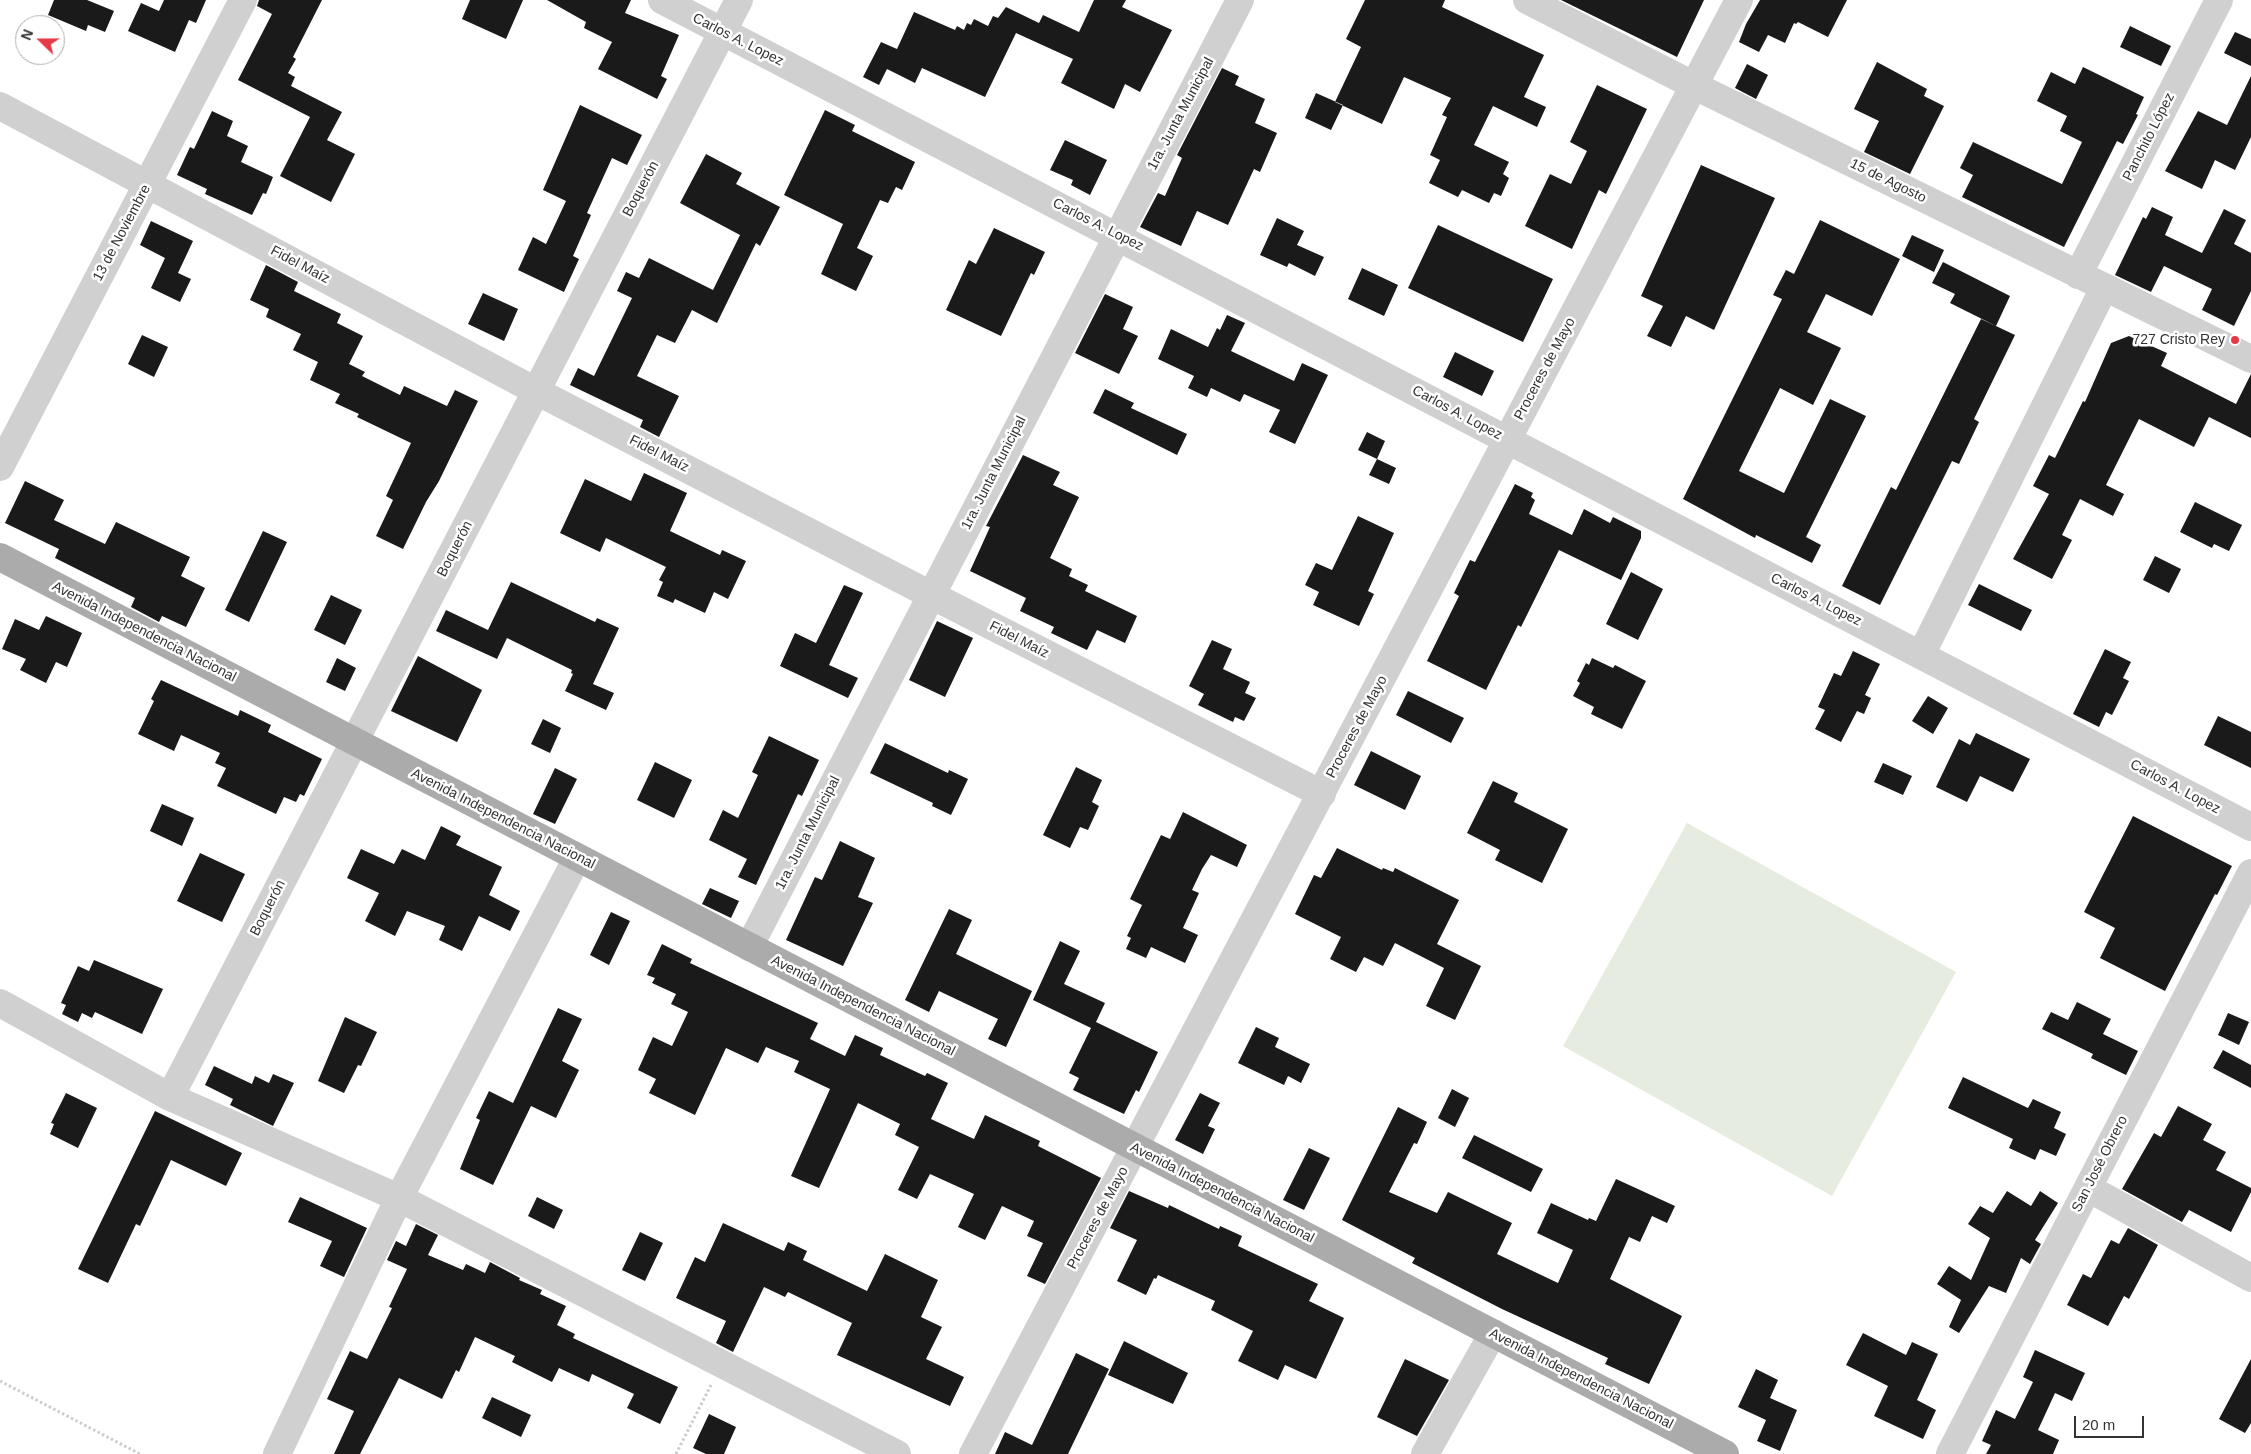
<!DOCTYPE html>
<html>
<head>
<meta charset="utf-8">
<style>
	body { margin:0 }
	#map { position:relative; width:2251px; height:1454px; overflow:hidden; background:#fff; font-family:Arial,sans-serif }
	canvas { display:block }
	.north { position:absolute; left:15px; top:15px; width:50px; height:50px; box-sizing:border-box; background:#fff; border:1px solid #adadad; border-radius:50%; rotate:292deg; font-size:14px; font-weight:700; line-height:20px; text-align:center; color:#333 }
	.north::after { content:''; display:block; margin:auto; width:18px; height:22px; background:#e63946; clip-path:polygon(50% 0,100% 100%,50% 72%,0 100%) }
	.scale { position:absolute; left:2074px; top:1416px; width:70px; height:22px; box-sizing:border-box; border:2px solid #333; border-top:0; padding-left:6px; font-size:15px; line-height:18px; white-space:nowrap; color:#333; -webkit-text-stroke:4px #fff; paint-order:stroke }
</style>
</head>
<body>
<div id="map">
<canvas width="2251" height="1454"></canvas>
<div class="north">N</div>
<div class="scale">20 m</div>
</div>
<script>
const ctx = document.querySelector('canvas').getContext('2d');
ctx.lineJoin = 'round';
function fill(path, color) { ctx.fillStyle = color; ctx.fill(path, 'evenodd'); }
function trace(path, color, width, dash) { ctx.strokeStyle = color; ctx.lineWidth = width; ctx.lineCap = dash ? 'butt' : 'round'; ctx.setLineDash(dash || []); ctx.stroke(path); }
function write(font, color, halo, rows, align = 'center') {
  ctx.font = font + ' Arial,sans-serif'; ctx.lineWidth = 5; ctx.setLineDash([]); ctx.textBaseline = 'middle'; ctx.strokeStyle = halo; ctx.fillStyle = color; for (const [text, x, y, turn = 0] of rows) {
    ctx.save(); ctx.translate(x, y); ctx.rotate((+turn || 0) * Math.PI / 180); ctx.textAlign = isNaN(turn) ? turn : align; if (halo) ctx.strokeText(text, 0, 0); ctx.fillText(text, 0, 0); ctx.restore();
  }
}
const green = new Path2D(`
	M1687,823L1956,972L1832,1196L1563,1046Z`);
const building = new Path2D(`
	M54,0H87L114,11L105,32L88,25L86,31L48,15Z
	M164,0H206L196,23L189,20L175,52L128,31L141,3L159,11Z
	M259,0H322L293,57L296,59L288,73L295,77L291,86L342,112L327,140L355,154L331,202L280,176L310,117L238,80L272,14L257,6Z
	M470,0H523L506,39L462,19Z
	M547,0H631L625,13L679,35L661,76L667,79L657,99L598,69L612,42L584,28L586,22Z
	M1094,0H1126L1122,7L1172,30L1140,92L1125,84L1114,109L1061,83L1073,59L1016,33L985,97L922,68L915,83L887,69L879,85L863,77L881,42L897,49L914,12L955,30L957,26L964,30L967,23L971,25L974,19L988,26L993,16L998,18L1006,7L1039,23L1043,15L1079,32Z
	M1365,0H1445L1442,7L1544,55L1524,97L1546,107L1537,127L1493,106L1474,145L1509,162L1503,174L1509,178L1501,196L1494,193L1489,203L1462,190L1458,197L1429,183L1440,160L1430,155L1447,117L1442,115L1451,98L1404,77L1382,124L1335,102L1361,47L1346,39Z
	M1561,0H1704L1677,57Z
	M1760,0H1847L1828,37L1798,22L1796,24L1794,23L1785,43L1768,35L1759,52L1739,42L1746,24Z
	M2130,26L2171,46L2161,66L2120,47Z
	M2235,32L2251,39V66L2224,53Z
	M1877,62L1927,89L1924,96L1944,106L1910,174L1864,152L1879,121L1854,109Z
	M1747,64L1768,75L1756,99L1735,88Z
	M2083,67L2144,97L2136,114L2138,115L2123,144L2117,141L2064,247L1962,197L1973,175L1960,168L1973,142L2062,184L2082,142L2060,131L2067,116L2037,101L2051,72L2075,84Z
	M1222,68L1239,76L1235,85L1265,99L1255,123L1277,133L1260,172L1254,169L1228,225L1197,211L1181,246L1140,227L1158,193L1165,196L1182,158L1177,155Z
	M2251,76V137L2235,170L2215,160L2202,189L2165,171L2198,111L2227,125Z
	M1597,85L1647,109L1606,194L1599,190L1572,249L1525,226L1550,174L1571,184L1587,151L1570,142Z
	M1316,93L1343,105L1331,130L1305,118Z
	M580,105L642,135L627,165L612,158L587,213L591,215L573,256L579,259L564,292L518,270L533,237L546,244L566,201L543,190Z
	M825,110L855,125L852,131L915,162L902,190L896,187L888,203L880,200L857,248L873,256L856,291L821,274L843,224L784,195Z
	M212,111L233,121L227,136L248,146L241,162L273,177L266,194L263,193L252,215L205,194L207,189L177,175L190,147L194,149Z
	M1065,140L1107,160L1090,195L1071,185L1073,180L1050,170Z
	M706,154L742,173L736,184L780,207L760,246L756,243L717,323L692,310L675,343L657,335L637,376L679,396L659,437L640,427L643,420L570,385L578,368L594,376L632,298L617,291L626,272L639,278L649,258L713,290L740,235L680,203Z
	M1701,165L1775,198L1714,330L1686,316L1671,347L1647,336L1663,306L1641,296Z
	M2152,207L2173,217L2165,235L2202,253L2224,209L2246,220L2234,244L2251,253V291L2234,326L2202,310L2212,289L2164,266L2151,292L2115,275L2143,217L2146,219Z
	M1277,218L1304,231L1297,245L1324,257L1315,276L1289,263L1287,267L1260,255Z
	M1820,220L1900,259L1872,316L1826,294L1807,332L1841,348L1813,405L1780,388L1739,471L1784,493L1830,399L1866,416L1806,537L1821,545L1812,563L1756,535L1755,538L1683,499L1782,299L1773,295L1786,270L1794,274Z
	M151,221L193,241L178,273L191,279L180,302L151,288L165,258L140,245Z
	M1438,225L1553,279L1523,342L1408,288Z
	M994,228L1045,252L1034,275L1031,273L1001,336L946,310L969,260L976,264Z
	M1912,235L1944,250L1934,272L1902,256Z
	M1943,262L2010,296L1996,326L1950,303L1955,294L1932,283Z
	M266,265L298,282L294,291L341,314L337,323L363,336L349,364L365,372L362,376L400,395L404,386L447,406L455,390L478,401L439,481L426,502L403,549L376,536L393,500L386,496L411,443L357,417L359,414L335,403L340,394L310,380L318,362L293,350L301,334L266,317L269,309L250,300Z
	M1362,268L1398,285L1384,316L1348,299Z
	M483,293L518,309L504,341L468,324Z
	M1105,294L1133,307L1123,329L1138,336L1119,374L1075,353Z
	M1227,315L1245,323L1231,351L1294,381L1302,363L1328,375L1295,444L1269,432L1280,410L1244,394L1240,402L1211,388L1207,397L1188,388L1194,376L1158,359L1171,329L1208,347L1217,328L1220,330Z
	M1981,319L2015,335L1974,419L1979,422L1959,464L1952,461L1880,605L1842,586L1891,487L1896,490Z
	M142,335L168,347L154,377L128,364Z
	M2129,336L2167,353L2161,366L2236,404L2251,374V438L2209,417L2194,447L2139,419L2106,485L2124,494L2113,516L2080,499L2062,535L2072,540L2052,579L2013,559L2049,494L2033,486L2049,455L2055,458L2083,401L2085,402L2111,343Z
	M1455,352L1494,371L1482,396L1443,377Z
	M1105,389L1134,403L1131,408L1187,434L1177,455L1093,413Z
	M1367,432L1385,441L1377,459L1358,450Z
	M1023,455L1060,472L1053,485L1079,497L1050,558L1072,569L1069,576L1088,585L1085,591L1137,616L1125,643L1097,630L1087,650L1051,633L1054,627L1020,611L1026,598L970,571L990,527L986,526Z
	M1377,459L1396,468L1389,484L1369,475Z
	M644,473L687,493L670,531L720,555L722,550L746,561L728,599L714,592L705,613L675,599L673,603L657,596L663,582L659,580L666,567L606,538L600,552L560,533L585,479L631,501Z
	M25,481L64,500L54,520L105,544L116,522L190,557L181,576L205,588L186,627L162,616L159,622L131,607L135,598L55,558L59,549L5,523Z
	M1515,484L1533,493L1531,497L1535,500L1529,514L1572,535L1584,509L1610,523L1613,517L1641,531V538L1621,580L1559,550L1521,627L1518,625L1486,690L1427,661L1459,596L1454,593L1470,560L1475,562Z
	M2195,502L2242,525L2229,551L2214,544L2212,548L2180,532Z
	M1358,516L1394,533L1368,591L1374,594L1359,626L1313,605L1319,592L1305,585L1316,563L1332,570Z
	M263,531L287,542L249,622L225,610Z
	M2155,556L2181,569L2169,593L2143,580Z
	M1631,572L1663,589L1638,640L1606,624Z
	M511,582L595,622L597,618L619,628L593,684L614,693L606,710L565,691L573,674L571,673L572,670L507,638L497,659L436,631L446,610L488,630Z
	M1979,584L2032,610L2021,631L1968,605Z
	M844,585L863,593L829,665L858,678L848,698L780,666L795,633L816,643Z
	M331,595L362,610L345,645L314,630Z
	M46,616L82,633L67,667L56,662L46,683L20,670L26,659L2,649L15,619L39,630Z
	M937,621L973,638L945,697L909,680Z
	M1212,640L1232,649L1223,669L1250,682L1245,693L1256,698L1244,721L1235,717L1233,722L1198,705L1204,694L1189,686Z
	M2105,649L2131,662L2123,678L2129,681L2112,715L2106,712L2099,727L2073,714Z
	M1853,651L1880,664L1865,695L1871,698L1864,714L1857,711L1841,742L1815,729L1825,710L1818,707L1834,673L1841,676Z
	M418,656L482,690L457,742L391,711Z
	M337,658L356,668L345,691L326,682Z
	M1592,658L1613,668L1615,665L1646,681L1622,729L1591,714L1594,707L1573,696L1580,683L1577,681L1586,663L1589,665Z
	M161,680L238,716L240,710L271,725L268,732L322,759L304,796L300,794L296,802L284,797L276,814L217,786L226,768L215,763L220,753L181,735L174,751L138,734L154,701L151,699Z
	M1408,691L1464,718L1451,743L1396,715Z
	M1928,696L1948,708L1933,734L1912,721Z
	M2218,716L2251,732V768L2204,745Z
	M543,719L561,728L550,753L531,744Z
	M1976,733L2030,759L2013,792L1980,776L1967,802L1936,787L1959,739L1970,745Z
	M769,736L819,760L802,796L798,794L756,885L738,877L747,859L709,840L723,810L738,818L758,775L752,772Z
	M885,743L948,773L949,770L968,779L951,815L932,806L933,803L870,773Z
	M1371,751L1421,776L1405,810L1354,785Z
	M655,762L692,780L674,818L637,800Z
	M1883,763L1912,776L1903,795L1874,782Z
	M1076,767L1102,780L1092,802L1099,806L1088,830L1080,827L1070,848L1043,835Z
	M555,768L577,779L555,824L533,814Z
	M1493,781L1518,793L1514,802L1568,829L1542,883L1495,860L1500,850L1467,833Z
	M162,804L194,818L182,846L150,831Z
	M1183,812L1247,845L1237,867L1211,855L1202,869L1192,890L1199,893L1183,928L1198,935L1185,963L1151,947L1146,958L1126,949L1131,938L1127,936L1142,905L1130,899L1161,835L1170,839Z
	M2133,816L2232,866L2217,895L2215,894L2165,991L2100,958L2115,928L2084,912Z
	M441,826L461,836L456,845L502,867L489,895L520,911L510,931L479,916L462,951L439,940L445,926L407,911L395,936L365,921L379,893L347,878L361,849L394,864L402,849L425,860Z
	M840,841L875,858L858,897L873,903L843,966L786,940L815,877L822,880Z
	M1337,848L1382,870L1383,868L1393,872L1395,868L1459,900L1437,944L1481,966L1455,1020L1426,1006L1444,968L1395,943L1383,966L1364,957L1356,972L1330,959L1341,937L1295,914L1314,875L1321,878Z
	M200,853L245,874L222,922L177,901Z
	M710,888L739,901L731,918L702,904Z
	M949,909L972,920L956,954L1032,991L1006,1047L988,1039L998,1019L939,991L929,1012L905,1000Z
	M611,912L630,921L609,965L590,955Z
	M1060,941L1080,951L1064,984L1105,1003L1096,1022L1158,1052L1139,1092L1136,1090L1124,1114L1073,1090L1079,1078L1069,1073L1091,1028L1033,1000Z
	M662,944L692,959L690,963L818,1023L810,1039L845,1056L855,1035L883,1048L880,1055L925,1076L927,1073L948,1083L931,1119L974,1139L985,1115L1040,1141L1038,1146L1101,1178L1045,1284L1027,1276L1043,1243L1027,1236L1034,1221L1002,1206L985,1240L958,1227L974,1194L930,1174L917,1199L898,1190L919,1147L895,1135L900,1124L858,1103L819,1188L791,1176L830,1089L794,1072L799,1061L766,1047L758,1063L726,1048L695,1115L649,1093L656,1079L638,1070L653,1037L672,1046L688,1012L671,1004L676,994L652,983L655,978L647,975Z
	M94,960L163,989L142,1034L95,1012L92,1018L82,1013L78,1022L62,1014L66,1005L61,1003L78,966L89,971Z
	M2077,1002L2111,1019L2103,1034L2138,1051L2126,1075L2091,1058L2093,1054L2042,1029L2051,1012L2068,1020Z
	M558,1008L582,1019L562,1061L579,1070L556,1118L531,1106L493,1185L460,1169L480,1120L476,1118L489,1091L513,1103Z
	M2228,1013L2249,1022L2239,1045L2218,1035Z
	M345,1017L377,1032L361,1066L358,1065L344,1093L318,1081Z
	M1256,1027L1279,1038L1275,1047L1310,1064L1301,1083L1288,1076L1284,1085L1238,1063Z
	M2223,1050L2251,1065V1088L2213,1068Z
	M214,1066L252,1084L255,1076L269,1083L273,1074L294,1083L273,1126L230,1105L233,1099L205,1085Z
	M1963,1077L2028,1108L2033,1099L2061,1112L2054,1128L2066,1134L2056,1156L2040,1149L2035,1160L2009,1148L2013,1139L1948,1108Z
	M1452,1089L1469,1098L1455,1127L1438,1118Z
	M66,1093L97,1108L78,1148L50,1134L54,1124L51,1123Z
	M1200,1093L1220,1103L1208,1126L1215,1129L1203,1154L1175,1140Z
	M2178,1106L2212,1124L2203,1140L2226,1152L2216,1170L2251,1188V1192L2231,1232L2189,1210L2182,1222L2122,1189L2154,1133L2161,1137Z
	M1398,1107L1427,1122L1417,1144L1414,1143L1389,1192L1437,1213L1448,1192L1512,1223L1497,1254L1558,1283L1573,1250L1537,1233L1551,1203L1588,1220L1589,1218L1596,1221L1616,1179L1675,1206L1667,1223L1652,1216L1640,1242L1629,1237L1610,1279L1682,1316L1649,1384L1605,1364L1608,1358L1502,1309L1412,1263L1415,1258L1342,1220Z
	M155,1111L242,1153L226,1186L171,1160L140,1226L136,1224L108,1283L78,1269Z
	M1474,1135L1543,1169L1531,1192L1462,1158Z
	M1309,1148L1330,1158L1304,1210L1283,1200Z
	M1129,1191L1168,1208L1169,1205L1219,1229L1220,1226L1242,1236L1238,1246L1318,1284L1309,1301L1344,1318L1316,1379L1285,1365L1278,1380L1238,1361L1253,1331L1211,1310L1215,1301L1158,1275L1156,1279L1154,1278L1146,1295L1117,1281L1137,1240L1110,1228Z
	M2007,1191L2031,1206L2040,1191L2058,1203L2035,1240L2041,1244L2030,1264L2021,1258L2006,1293L1989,1286L1959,1333L1949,1327L1961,1300L1937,1284L1949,1266L1971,1280L1990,1238L1968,1224L1980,1206L1993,1213Z
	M300,1197L367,1228L344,1277L320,1266L332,1241L288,1222Z
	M537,1197L563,1210L554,1229L528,1216Z
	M723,1223L784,1251L788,1242L807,1251L803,1260L867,1291L885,1254L938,1280L921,1317L942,1327L926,1359L964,1377L950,1406L837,1355L852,1323L788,1292L785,1297L764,1287L733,1352L716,1343L726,1321L676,1298L695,1257L705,1262Z
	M416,1224L438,1235L428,1255L463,1270L466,1264L485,1273L490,1262L520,1278L519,1280L542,1290L540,1294L566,1306L557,1325L575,1334L573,1338L678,1387L660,1424L627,1408L634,1394L592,1374L589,1382L559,1368L552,1382L512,1362L515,1356L475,1337L459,1372L456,1370L442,1399L399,1378L360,1454H334L354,1411L327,1399L350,1351L367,1359L392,1308L389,1307L407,1269L387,1260L396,1241L406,1246Z
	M2128,1228L2158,1245L2129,1299L2124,1296L2108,1326L2067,1305L2083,1274L2091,1278L2111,1240L2119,1244Z
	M640,1232L663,1243L645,1281L622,1270Z
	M1863,1333L1906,1355L1912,1342L1938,1354L1917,1400L1936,1410L1923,1439L1874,1416L1888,1386L1846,1365Z
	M1124,1341L1188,1373L1173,1404L1108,1375Z
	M2035,1350L2085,1373L2072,1401L2055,1393L2038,1430L2059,1440L2053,1454H1986L1991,1445L1982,1441L1996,1410L2015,1419L2033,1382L2023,1377Z
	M1076,1353L1109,1369L1068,1454H995L1005,1432L1032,1445Z
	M1405,1359L1449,1380L1417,1436L1377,1417Z
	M2251,1359V1423L2245,1433L2219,1419Z
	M1756,1369L1778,1380L1770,1398L1797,1410L1780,1451L1757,1441L1766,1420L1738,1407Z
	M492,1397L531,1415L521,1437L482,1418Z
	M709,1414L736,1427L724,1454H706L693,1448Z`);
const path = new Path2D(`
	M0,1381L140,1454
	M676,1454L711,1385`);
const minor = new Path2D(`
	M662,0L2251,827
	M1527,0L1695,86L2251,359
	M0,106L536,391L931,595L1322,794
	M2078,275L2219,0
	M0,467L243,0
	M1921,655L2104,288
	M749,947L1240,0
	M0,1003L170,1097L399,1198L897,1454
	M170,1097L739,0
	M2088,1188L2251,1278
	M277,1454L399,1198L577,858
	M973,1454L1739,0
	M1425,1454L1493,1333
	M1950,1454L2251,873`);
const major = new Path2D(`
	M0,557L1725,1454`);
const markers = [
	[2235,340,5,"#e63946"]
];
const streetNames = [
	["Carlos A. Lopez",738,40,27],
	["1ra. Junta Municipal",1181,114,-62],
	["Panchito López",2149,137,-63],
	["15 de Agosto",1888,181,26],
	["Boquerón",641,189,-62],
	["Carlos A. Lopez",1098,225,27],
	["13 de Noviembre",122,233,-62],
	["Fidel Maíz",300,265,28],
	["Proceres de Mayo",1545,369,-62],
	["Carlos A. Lopez",1457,413,28],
	["Fidel Maíz",659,454,27],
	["1ra. Junta Municipal",994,473,-63],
	["Boquerón",455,549,-63],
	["Carlos A. Lopez",1816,600,27],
	["Avenida Independencia Nacional",144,632,27],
	["Fidel Maíz",1019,640,27],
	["Proceres de Mayo",1357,727,-62],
	["Carlos A. Lopez",2175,787,28],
	["Avenida Independencia Nacional",503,819,27],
	["1ra. Junta Municipal",808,833,-63],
	["Boquerón",268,908,-63],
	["Avenida Independencia Nacional",863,1006,27],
	["San José Obrero",2100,1164,-63],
	["Avenida Independencia Nacional",1222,1193,27],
	["Proceres de Mayo",1098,1218,-62],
	["Avenida Independencia Nacional",1581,1379,27]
];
const poiNames = [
	["727 Cristo Rey",2225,340]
];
fill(green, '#e6ecdf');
fill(building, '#1a1a1a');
trace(path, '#cdcdcd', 3, [2.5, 2.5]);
trace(minor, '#d0d0d0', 28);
trace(major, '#ababab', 28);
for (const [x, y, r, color] of markers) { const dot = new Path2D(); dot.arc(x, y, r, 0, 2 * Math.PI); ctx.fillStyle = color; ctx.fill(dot); trace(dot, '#fff', 2); }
write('14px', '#333', '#fff', streetNames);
write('14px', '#333', '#fff', poiNames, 'right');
</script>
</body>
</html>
